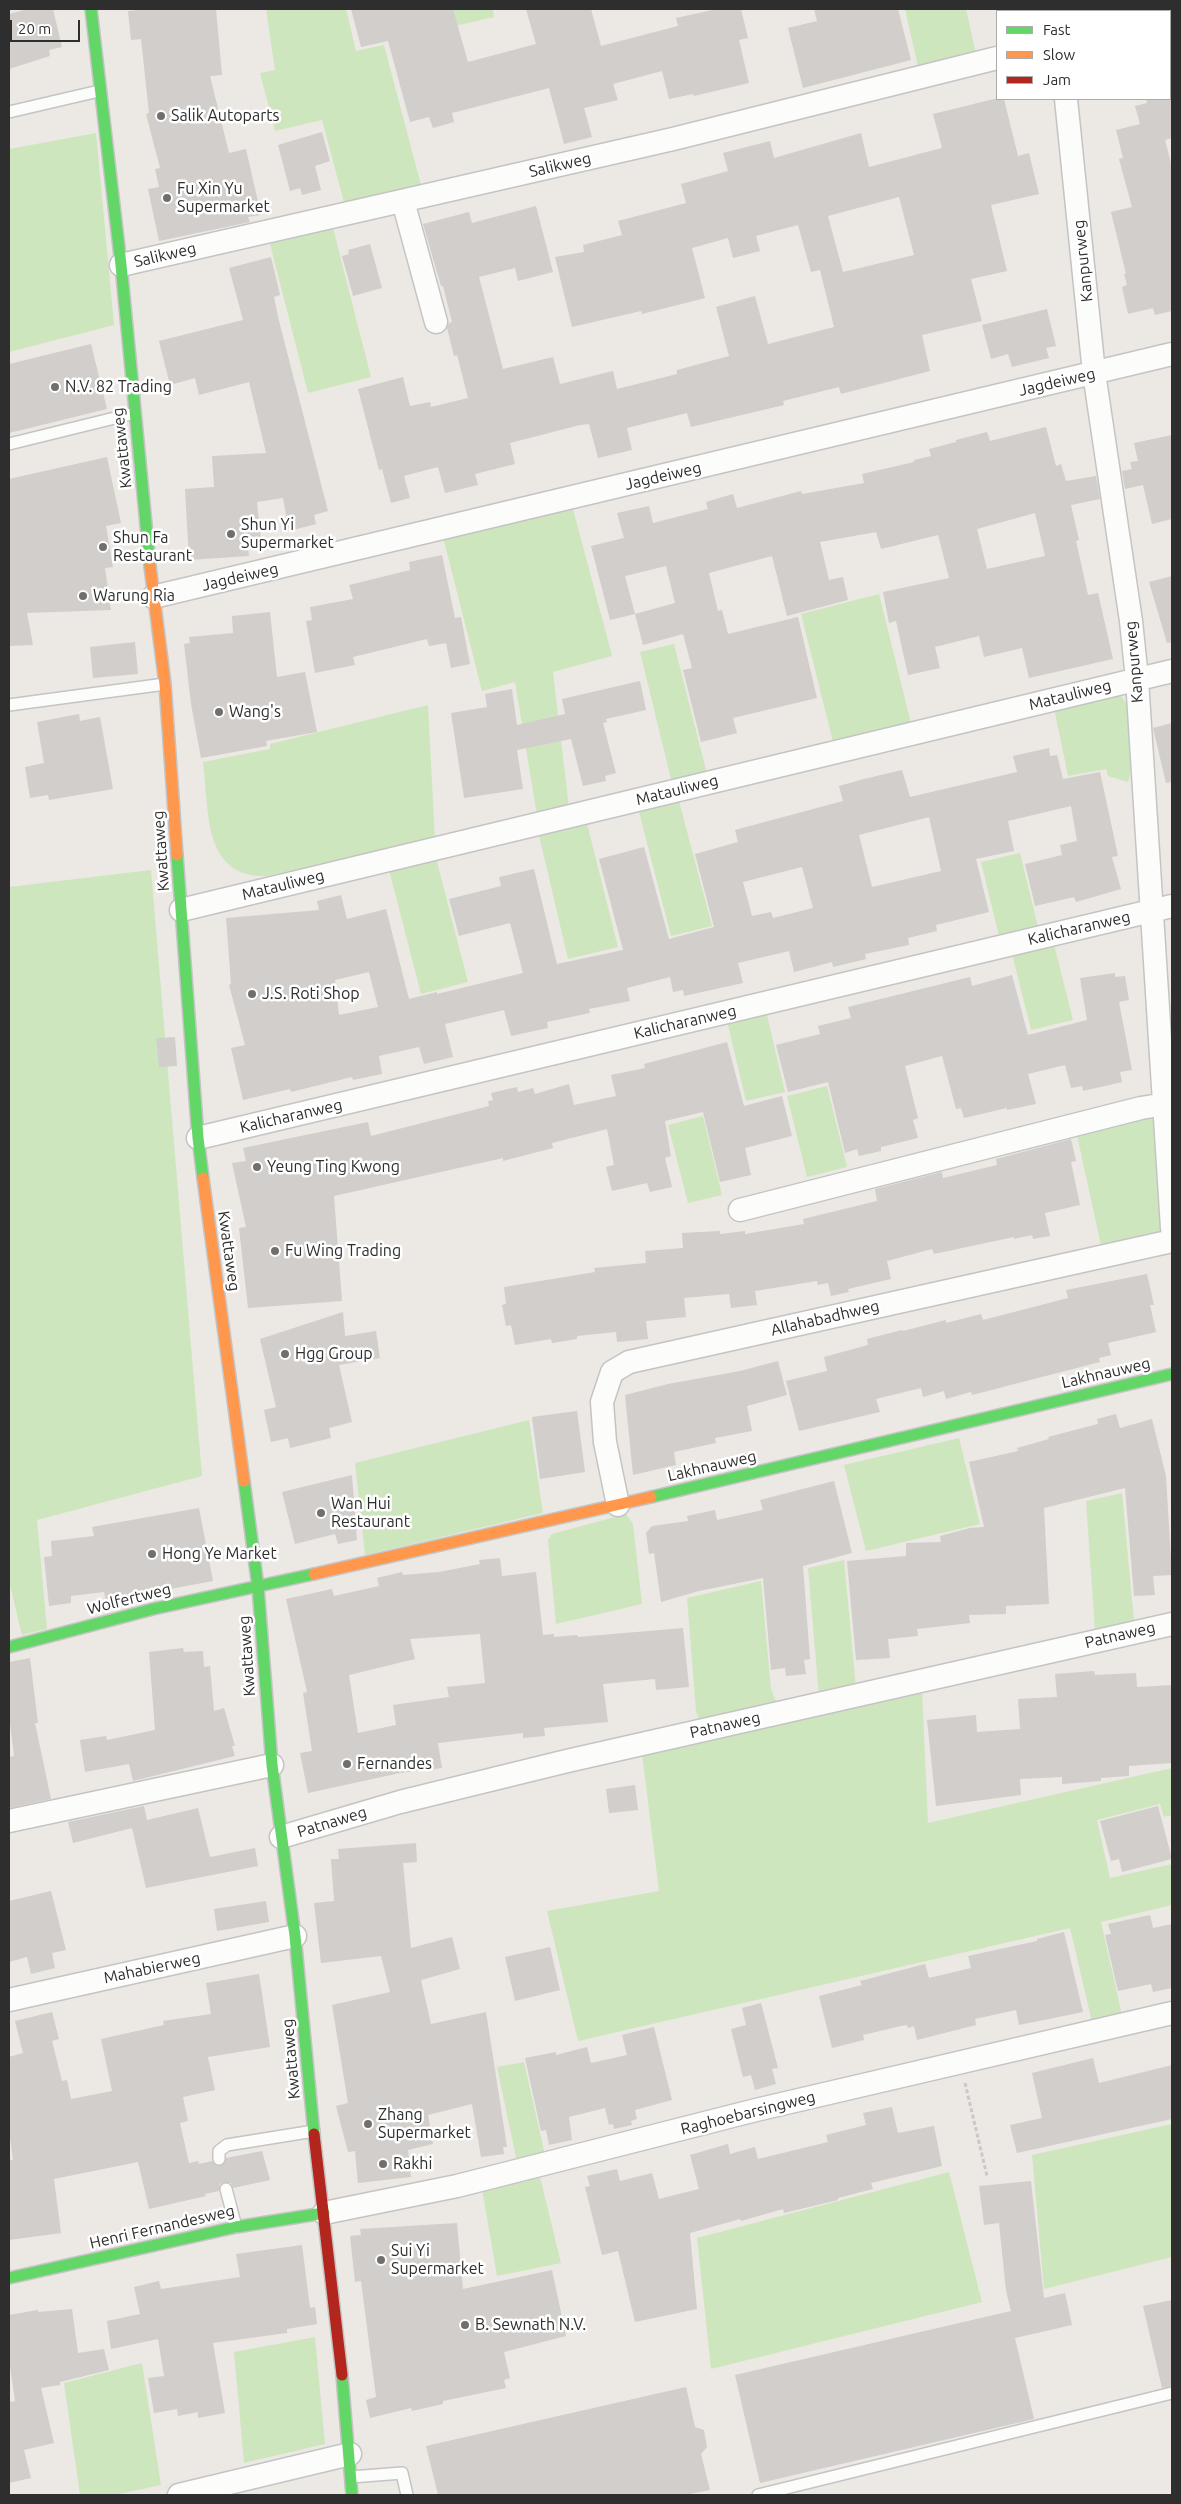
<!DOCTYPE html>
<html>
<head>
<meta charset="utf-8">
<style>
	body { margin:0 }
	#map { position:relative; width:1181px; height:2504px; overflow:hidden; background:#ece8e4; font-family:Ubuntu,sans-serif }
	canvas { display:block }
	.frame { position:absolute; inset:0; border:10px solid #2e2e2e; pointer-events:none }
	.legend { position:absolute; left:996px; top:10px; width:175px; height:90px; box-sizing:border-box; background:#fff; border:1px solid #ababab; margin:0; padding:6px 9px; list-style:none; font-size:15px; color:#2e2e2e }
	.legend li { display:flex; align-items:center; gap:10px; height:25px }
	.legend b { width:25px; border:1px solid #ababab }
	.scale { position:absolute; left:10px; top:20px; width:70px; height:22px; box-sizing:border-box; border:2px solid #2e2e2e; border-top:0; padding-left:6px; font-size:15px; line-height:18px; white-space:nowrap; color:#2e2e2e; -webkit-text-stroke:4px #fff; paint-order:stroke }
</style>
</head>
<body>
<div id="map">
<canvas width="1181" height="2504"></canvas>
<div class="frame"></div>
<ul class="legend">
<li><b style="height:6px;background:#63d668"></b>Fast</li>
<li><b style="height:6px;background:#ff974d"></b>Slow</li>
<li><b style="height:6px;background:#b3261e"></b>Jam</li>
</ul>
<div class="scale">20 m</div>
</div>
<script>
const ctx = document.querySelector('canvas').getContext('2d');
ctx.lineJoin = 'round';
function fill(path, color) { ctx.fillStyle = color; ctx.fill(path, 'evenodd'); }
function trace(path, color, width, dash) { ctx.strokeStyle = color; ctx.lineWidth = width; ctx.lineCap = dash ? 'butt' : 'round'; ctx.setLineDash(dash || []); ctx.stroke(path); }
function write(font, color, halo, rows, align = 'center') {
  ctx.font = font + ' Ubuntu,sans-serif'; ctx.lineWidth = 5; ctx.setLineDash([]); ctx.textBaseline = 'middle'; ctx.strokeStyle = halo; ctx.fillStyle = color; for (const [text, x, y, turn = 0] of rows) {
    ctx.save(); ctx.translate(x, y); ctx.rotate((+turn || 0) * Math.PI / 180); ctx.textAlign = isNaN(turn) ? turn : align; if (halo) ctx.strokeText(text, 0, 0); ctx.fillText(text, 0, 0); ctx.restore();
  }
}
const green = new Path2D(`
	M266,9H346L356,51L384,45L422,189L345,206L322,120L275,131L260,73L275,70Z
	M453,9H493L494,17L455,26Z
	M905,9H966L977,58L919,71Z
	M96,133L114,325L9,352V149Z
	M333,228L371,377L308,393L270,244Z
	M572,505L612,656L553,672L569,808L537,815L515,682L482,691L443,537Z
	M879,594L911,723L833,742L801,614Z
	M674,644L707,774L672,783L640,652Z
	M1119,694C1137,707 1135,763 1128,782L1108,776L1106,769L1068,776L1054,708Z
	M428,705L435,840L266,876C202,878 209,808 203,762L270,749V744Z
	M678,797L712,926L671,936L638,808Z
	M586,819L618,947L568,959L538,831Z
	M1020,853L1039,931L1000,940L981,862Z
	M435,854L468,982L421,994L388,866Z
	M151,870L202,1476L37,1520L47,1629L22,1635L9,1581V887Z
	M1054,944L1073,1020L1031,1030L1012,954Z
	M766,1011L785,1092L746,1101L727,1021Z
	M827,1086L847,1167L807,1177L787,1096Z
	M1156,1114L1163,1234L1102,1250L1075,1126Z
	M703,1116L722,1195L688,1203L668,1125Z
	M529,1420L543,1513L365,1555L355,1463Z
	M959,1438L980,1524L866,1551L844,1465Z
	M1122,1493L1134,1621L1095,1630L1086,1501Z
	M626,1514L633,1524L642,1604L556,1624L548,1540L552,1534Z
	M844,1560L856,1688L819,1697L808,1568Z
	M761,1581L771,1689L777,1704L700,1722L696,1711L687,1598Z
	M922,1690L928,1823L1172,1768V1815L1164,1817L1160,1804L1097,1820L1110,1878L1172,1864V1905L1101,1922L1122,2015L1092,2022L1070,1928L578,2041L547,1911L659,1891L642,1753Z
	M524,2062L545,2155L517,2162L497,2067Z
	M1172,2124V2257L1044,2289L1032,2155Z
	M949,2172L982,2302L711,2369L697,2238Z
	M539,2173L561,2263L497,2276L482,2189Z
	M315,2337L325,2444L244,2463L234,2352Z
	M142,2363L161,2485L115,2495H80L64,2383Z`);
const building = new Path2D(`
	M28,9H53L62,47L49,50L50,56L9,69V14Z
	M149,9H216L222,75L210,76L229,153L246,149L261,215L248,217L250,222L159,241L148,189L159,187L155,169L160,168L146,114L149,113L141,39L131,40L128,11Z
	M351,9H453L468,62L536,44L526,9H591L601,46L678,26L676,18L717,9H741L748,38L739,40L749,83L694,96L693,94L669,99L662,71L613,84L618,100L584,108L592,137L564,144L549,88L452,113L454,122L433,128L429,117L410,122L388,41L361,47Z
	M814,9H898L911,60L803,88L788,28L817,21Z
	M994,99H1004L1018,156L1029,153L1039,194L991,205L1007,271L971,279L982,321L922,335L930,371L841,394L839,387L783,401L784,405L691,427L687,413L627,428L632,450L598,458L589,424L580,425L510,443L515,464L475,474L478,485L445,493L438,467L404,476L410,498L391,503L382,469L379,470L358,389L403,377L410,406L430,402L431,407L468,398L457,355L454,356L447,328L449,323L452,322L443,286H441L423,224L469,212L472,223L536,206L553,272L518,281L515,268L479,277L503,369L553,357L560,384L613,371L617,389L677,374V370L729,356L716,307L755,296L768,344L834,327L820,270L811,272L798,225L756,236L760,251L733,258L728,238L692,248L705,298L642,314L641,311L572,327L555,257L584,252L583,245L622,235L618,221L686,203L681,184L728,171L723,153L770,141L774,158L861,133L869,167L942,148L933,114ZM899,197L914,255L843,272L828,216Z
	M1146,99H1172V138L1165,140L1172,167V311L1155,315L1153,308L1128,314L1122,287L1127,285L1124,274H1126L1111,212L1132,207L1119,159L1123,158L1116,130L1140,124L1135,106L1147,103Z
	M322,132L330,161L315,166L321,190L302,195L300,188L290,191L278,145Z
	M370,244L382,288L353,296L342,256L349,254L348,250Z
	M271,257L280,295L274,297L279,321L328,511L314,515L316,524L289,531L283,498L257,502L262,549H248L249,556L189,560L185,489L214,487L212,456L266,453L249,382L199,395L195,378L170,385L159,341L243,320L229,268Z
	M1047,309L1056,346L1046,348L1049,358L1012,367L1008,354L991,359L982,325Z
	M91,344L107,409L9,433V364Z
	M1046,427L1056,466L1061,464L1066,481L1096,476L1100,499L1071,505L1079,540L1076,541L1088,595L1098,593L1113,659L1029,678L1022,648L984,657L979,636L935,647L940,668L908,675L896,621L889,623L883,592L949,578L938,535L881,549L876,532L820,542L829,580L843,577L848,600L787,616L772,556L709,573L718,611L722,610L728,634L798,617L817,698L733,718L737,733L701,742L683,670L692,668L683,634L643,645L635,614L675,603L666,566L625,576L635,614L610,620L591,546L624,538L617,513L649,506L653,523L708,509L706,502L733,494L737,508L801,491L802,494L864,483L862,474L914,462V460L931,456L929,449L956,442V440L987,432L990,441ZM1035,513L1045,556L987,569L977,529Z
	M1172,435V519L1152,524L1143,485L1125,489L1122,471L1132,469L1130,462L1138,461L1134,443Z
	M107,457L121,523L106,526L113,567L105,568L111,610L27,613L33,645L9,646V479Z
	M442,555L455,618L461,617L470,664L451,668L446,643L429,646L427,639L353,657L355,665L315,673L306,621L312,620L310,607L353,599L349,585L410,570L409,562Z
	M1172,576V642L1167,643L1149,582Z
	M270,612L277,677L305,672L317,732L266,741L267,746L201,758L191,704L184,644L190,643L189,637L233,633L232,616Z
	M135,642L138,674L93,678L90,647Z
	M640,681L646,710L606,719L607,722L603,723L616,773L605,776L606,781L583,786L571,739L517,750L523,789L464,798L451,713L487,707L485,694L512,689L517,725L565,714L562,699Z
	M79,714L80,721L100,717L113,789L49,800L48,795L30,798L25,767L44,763L37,722Z
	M1172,723V782L1166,783L1153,728Z
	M1049,748L1050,756L1057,755L1063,779L1100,772L1118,856L1112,857L1121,889L1076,902L1074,897L1035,906L1025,864L1062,855L1060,845L1077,841L1071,806L1008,821L1014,851L976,859L989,912L936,925L937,931L908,938L909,945L865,954L866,959L833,967L832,962L794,972L789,951L738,963L743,983L684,996L683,990L673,992L670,977L627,988L630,1001L589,1009L590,1013L547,1022L548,1028L511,1036L504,1010L445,1024L453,1057L424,1064L419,1047L379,1056L382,1074L353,1080L352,1077L291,1092L290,1089L243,1100L231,1048L245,1045L229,985L231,984L226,918L319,910L317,901L341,895L347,919L386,909L409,999L437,992V994L523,973L510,923L459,936L449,899L501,886L499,877L534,869L557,964L623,950L599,859L644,847L669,939L714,927L695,854L738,842L735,830L843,801L839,786L864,779L902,770L910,797L1017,772L1013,756ZM929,817L941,871L872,887L859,835ZM802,867L813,908L773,918L771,912L752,916L743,882ZM369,972L378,1007L339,1015L335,980Z
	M1115,973V977L1125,976L1129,1000L1119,1002L1132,1070L1120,1072L1122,1082L1083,1091L1082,1086L1071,1088L1065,1065L1028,1074L1036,1104L1007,1110V1108L964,1118L961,1108L956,1109L942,1056L905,1066L918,1118L913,1120L918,1138L881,1147V1151L859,1156L857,1149L845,1153L828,1082L788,1092L776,1045L820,1034L818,1026L851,1018L848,1007L970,977L972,986L1012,975L1028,1035L1087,1020L1080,978Z
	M175,1037L177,1066L159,1067L156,1038Z
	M727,1042L744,1106L782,1096L792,1136L745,1148L751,1175L720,1182L703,1112L665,1121L671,1156L665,1158L672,1187L650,1192L647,1183L612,1191L606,1167L614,1165L607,1129L552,1143L553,1148L503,1161V1158L334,1196L342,1301L248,1308L239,1228L246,1227L232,1163L246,1161L243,1148L368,1122L371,1136L489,1106L488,1101L493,1100L491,1093L517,1087L518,1092L533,1088L535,1094L569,1084L574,1105L616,1096L611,1075L645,1068L644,1064Z
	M1071,1139L1076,1161L1071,1162L1080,1205L1045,1213L1050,1236L1033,1239L1032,1235L1014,1239V1237L934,1254L932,1249L887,1261L891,1279L848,1289L849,1292L831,1296L828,1283L818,1285L817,1281L755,1291L757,1305L731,1308L729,1294L684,1298L686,1317L646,1321L648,1339L617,1342L616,1332L577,1336V1339L552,1343L551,1339L515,1345L511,1325L506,1326L502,1305L506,1304L504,1287L595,1272L594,1268L646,1263L645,1251L683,1248L682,1233L720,1231V1234L745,1231V1234L804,1224L803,1219L877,1201L875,1189L942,1172L943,1178L997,1165L996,1159Z
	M1147,1274L1154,1305H1150L1156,1332L1108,1343L1111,1355L1099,1358L1100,1362L972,1395L971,1392L946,1399L944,1391L923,1397L921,1388L876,1399L880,1412L799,1431L786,1381L827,1371L824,1357L868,1345L867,1339L902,1330L903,1331L946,1320V1323L981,1314L983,1320L1068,1298L1066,1290Z
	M343,1312L345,1336L376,1331L380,1358L339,1365L352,1422L329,1428L331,1438L290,1448L288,1438L271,1442L264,1410L276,1407L260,1339Z
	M778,1361L787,1395L747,1406L752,1431L715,1438L716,1443L674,1452L676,1465L633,1475L625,1395L668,1384L740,1371Z
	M577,1411L585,1472L540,1479L532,1417Z
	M1116,1414L1120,1428L1152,1419L1166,1476L1172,1575L1153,1576L1155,1595L1134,1596L1125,1488L1044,1508L1049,1604L1006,1606V1614L969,1615L970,1623L917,1629L918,1636L888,1639L890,1658L856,1660L847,1561L906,1556V1543L941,1542L940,1536L970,1528L984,1527L969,1462L1018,1451L1017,1448L1049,1439L1048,1437L1098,1424L1097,1419Z
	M352,1475L357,1540L338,1544L335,1534L295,1544L282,1492Z
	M834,1481L852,1553L803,1566L810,1659L804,1660L806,1674L786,1676L785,1668L771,1670L763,1578L699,1591L661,1602L654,1553L649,1554L646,1533L652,1526L688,1521L687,1516L715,1510L717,1520L763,1510L760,1500Z
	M199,1508L213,1581L106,1601L104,1592L71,1596V1603L49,1606L44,1557L52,1556L51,1541L94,1536L92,1527Z
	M500,1558L502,1576L536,1572L543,1635L554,1634V1637L577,1635L578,1637L683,1628L689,1687L656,1690L655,1679L603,1684L608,1722L544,1728L545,1736L523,1738V1733L438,1743L442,1768L400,1773L308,1793L300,1753L312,1751L303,1693L307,1692L286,1599L332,1589L334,1596L379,1586L377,1578L402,1572L403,1575L439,1572L480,1564L479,1560ZM480,1634L485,1683L447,1687L449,1697L393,1705L396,1725L358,1733L349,1675L415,1659L410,1639Z
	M183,1648L184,1652L203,1651L204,1667L210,1666L214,1711L224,1708L235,1746H232L235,1756L133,1781L129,1764L85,1772L80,1740L106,1736L107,1740L155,1730L149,1652Z
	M30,1658L38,1723H35L51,1799L9,1808V1757L14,1756L9,1714V1662Z
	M1094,1671L1095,1675L1136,1673L1137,1687L1172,1685V1763L1129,1766V1776L1101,1778V1781L1062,1784V1777L1020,1779L1021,1795L936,1806L927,1720L976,1715L977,1732L1020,1729L1018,1699L1057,1697L1055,1674Z
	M635,1785L638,1810L609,1813L606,1789Z
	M144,1806L147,1820L198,1808L210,1857L255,1848L258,1866L146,1888L132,1828L73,1843L68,1822Z
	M1158,1806L1172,1859L1122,1872L1119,1859L1111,1861L1100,1821Z
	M416,1843L417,1862L403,1863L411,1948L452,1937L460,1969L421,1980L431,2024L486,2012L507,2147H503L504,2154L481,2157L472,2104L428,2115L433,2144L408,2150L411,2177L358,2183L355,2151L348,2152L336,2106L348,2103L332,2005L390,1992L381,1956L321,1963L314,1903L334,1901L331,1859H339L338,1849Z
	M51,1891L66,1950L52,1953L55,1968L31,1974L27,1957L9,1962V1901Z
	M266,1901L269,1922L217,1931L214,1909Z
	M1150,1915L1153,1928L1172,1924V1988L1153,1992L1151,1984L1118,1991L1105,1935L1111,1934L1108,1924Z
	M1064,1932L1083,2012L1019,2025L1016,2010L975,2019L976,2025L917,2040L914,2026L908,2028L907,2025L901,2026L863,2035L864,2040L832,2048L819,1996L862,1985L860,1981L925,1964L929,1978L971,1968L968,1956L1037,1941V1939Z
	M550,1947L560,1990L515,2001L505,1957Z
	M259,1974L270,2047L208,2057L215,2090L183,2097L188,2121L180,2123L189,2163L198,2161L199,2164L212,2161L219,2166L225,2163L226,2158L262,2151L270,2180L233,2188L231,2183L225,2182L220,2184L219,2191L205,2194L206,2196L149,2209L138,2162L54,2179L61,2233L9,2240V2160H13L9,2130V2057L23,2053L15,2021L52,2012L59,2039L52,2041L62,2081L67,2080L71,2099L112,2091L101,2039L164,2025L163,2021L211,2014L206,1983Z
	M761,2003L778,2068L772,2069L776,2084L755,2090L751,2075L743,2077L731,2029L746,2025L742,2008Z
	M654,2027L672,2100L635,2110L637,2119L631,2121L632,2125L614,2129L613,2124L609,2125L605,2108L569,2117L572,2140L549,2145L546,2130L541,2131L525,2058L556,2052V2055L587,2047L591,2063L627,2055L622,2035Z
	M1093,2058L1099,2083L1172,2065V2119L1017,2153L1010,2125L1042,2118L1032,2073Z
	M892,2107L898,2133L934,2126L942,2166L871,2183L873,2189L838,2198V2200L784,2213L783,2209L741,2221L740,2219L690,2233L697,2309L635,2322L618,2251L602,2255L585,2187L590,2186L587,2176L617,2169L620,2181L652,2173L659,2199L699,2189L690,2155L728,2144L730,2154L755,2147L758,2159L828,2142L826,2135L866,2125L863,2113Z
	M1031,2181L1044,2298L1065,2293L1072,2325L1015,2338L1034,2419L760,2483L735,2375L1011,2311L1006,2291L999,2223L984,2225L979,2186Z
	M457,2223L463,2289L552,2270L566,2336L504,2352L510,2378L504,2380L506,2388L443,2401V2404L412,2411L411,2408L370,2418L366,2400L376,2397L361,2281L355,2282L350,2236L361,2235L360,2229Z
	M302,2245L310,2308L315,2307L317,2324L287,2329V2333L213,2343L225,2413L198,2418V2412L178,2416L177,2409L154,2413L148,2378L164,2376L158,2339L111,2349L107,2321L140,2314L134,2287L159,2281L161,2289L240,2277L236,2254Z
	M1172,2300V2386L1162,2388L1143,2306Z
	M72,2309L78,2353L104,2349L109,2370L60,2382V2385L41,2388L54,2443L24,2450L31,2478L9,2483V2402L15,2401L9,2359V2315L38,2310V2312Z
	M686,2387L695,2427L704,2430L707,2447L701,2454L710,2490L685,2495H438L426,2446Z`);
const path = new Path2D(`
	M965,2083L987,2176`);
const lane = new Path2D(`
	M9,112L99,91
	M9,444L135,413
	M9,705L165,684
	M219,2159V2151L227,2145L314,2131
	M226,2189L236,2227
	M351,2477L402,2473L407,2495
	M758,2495L1172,2393`);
const street = new Path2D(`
	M1056,9V11
	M1170,17H1172
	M1066,99L1094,373L1131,621L1137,679L1172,1228
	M403,201L436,322
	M121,265L673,139L997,58
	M153,597L1172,354
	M181,910L1172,671
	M198,1138L1172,906
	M740,1210L1141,1108L1172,1103
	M618,1505L605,1442L602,1402L612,1372L629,1362L1172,1241
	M9,1821L272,1765
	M281,1837L400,1802L567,1761L1172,1624
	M9,2000L295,1936
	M324,2213L457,2186L756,2110L1172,2013
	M179,2495L350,2454`);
const fast = new Path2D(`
	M91,9L121,265L150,566
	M177,855L198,1138L203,1178
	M244,1481L258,1587L272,1765L295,1936L314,2134
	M651,1497L1172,1374
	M9,1647L153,1609L314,1574
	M9,2278L236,2227L324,2213
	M342,2375L352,2495`);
const slow = new Path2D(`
	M150,566L165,684L177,855
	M203,1178L244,1481
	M314,1574L651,1497`);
const jam = new Path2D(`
	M314,2134L342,2375`);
const markers = [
	[161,116,5,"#706f6e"],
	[167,198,5,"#706f6e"],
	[55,387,5,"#706f6e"],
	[231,534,5,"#706f6e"],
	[103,547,5,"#706f6e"],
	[83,596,5,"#706f6e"],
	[219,712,5,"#706f6e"],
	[252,994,5,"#706f6e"],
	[257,1167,5,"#706f6e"],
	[275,1251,5,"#706f6e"],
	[285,1354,5,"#706f6e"],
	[321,1513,5,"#706f6e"],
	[152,1554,5,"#706f6e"],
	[347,1764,5,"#706f6e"],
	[368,2124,5,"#706f6e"],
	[383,2164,5,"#706f6e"],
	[381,2260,5,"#706f6e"],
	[465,2325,5,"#706f6e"]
];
const poiNames = [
	["Salik Autoparts",171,116],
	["Fu Xin Yu",177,189],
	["Supermarket",177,207],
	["N.V. 82 Trading",65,387],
	["Shun Yi",241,525],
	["Supermarket",241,543],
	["Shun Fa",113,538],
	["Restaurant",113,556],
	["Warung Ria",93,596],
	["Wang's",229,712],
	["J.S. Roti Shop",262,994],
	["Yeung Ting Kwong",267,1167],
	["Fu Wing Trading",285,1251],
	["Hgg Group",295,1354],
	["Wan Hui",331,1504],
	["Restaurant",331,1522],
	["Hong Ye Market",162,1554],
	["Fernandes",357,1764],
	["Zhang",378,2115],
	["Supermarket",378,2133],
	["Rakhi",393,2164],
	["Sui Yi",391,2251],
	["Supermarket",391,2269],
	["B. Sewnath N.V.",475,2325]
];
const streetNames = [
	["Salikweg",560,165,-13],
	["Salikweg",165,255,-13],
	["Kanpurweg",1083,261,-96],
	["Jagdeiweg",1057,382,-13],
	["Kwattaweg",122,448,-96],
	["Jagdeiweg",663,476,-13],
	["Jagdeiweg",240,577,-13],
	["Kanpurweg",1134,662,-95],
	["Matauliweg",1070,695,-14],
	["Matauliweg",677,790,-14],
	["Kwattaweg",161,851,-94],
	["Matauliweg",283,885,-14],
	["Kalicharanweg",1079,928,-13],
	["Kalicharanweg",685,1022,-13],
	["Kalicharanweg",291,1116,-13],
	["Kwattaweg",229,1251,82],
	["Allahabadhweg",825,1318,-13],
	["Lakhnauweg",1106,1373,-13],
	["Lakhnauweg",712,1466,-13],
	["Wolfertweg",129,1599,-14],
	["Patnaweg",1120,1635,-13],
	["Kwattaweg",247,1656,-94],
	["Patnaweg",725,1725,-13],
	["Patnaweg",332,1822,-17],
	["Mahabierweg",152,1968,-12],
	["Kwattaweg",291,2059,-95],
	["Raghoebarsingweg",748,2113,-14],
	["Henri Fernandesweg",162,2227,-13]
];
fill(green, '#cee6be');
fill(building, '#d1cecb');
trace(lane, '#c5c4c5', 14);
trace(street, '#c5c4c5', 25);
trace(fast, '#c5c4c5', 14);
trace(slow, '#c5c4c5', 14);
trace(jam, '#c5c4c5', 14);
trace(path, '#c9c9c8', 3, [4, 2.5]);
trace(lane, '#fcfcfb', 11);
trace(street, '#fcfcfb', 22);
trace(fast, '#63d668', 11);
trace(slow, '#ff974d', 11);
trace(jam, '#b3261e', 11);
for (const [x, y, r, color] of markers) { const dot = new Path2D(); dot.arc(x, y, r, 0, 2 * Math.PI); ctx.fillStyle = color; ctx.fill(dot); trace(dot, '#fff', 2); }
write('16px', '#2e2e2e', '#fff', poiNames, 'left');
write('16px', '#2e2e2e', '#fff', streetNames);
</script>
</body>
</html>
